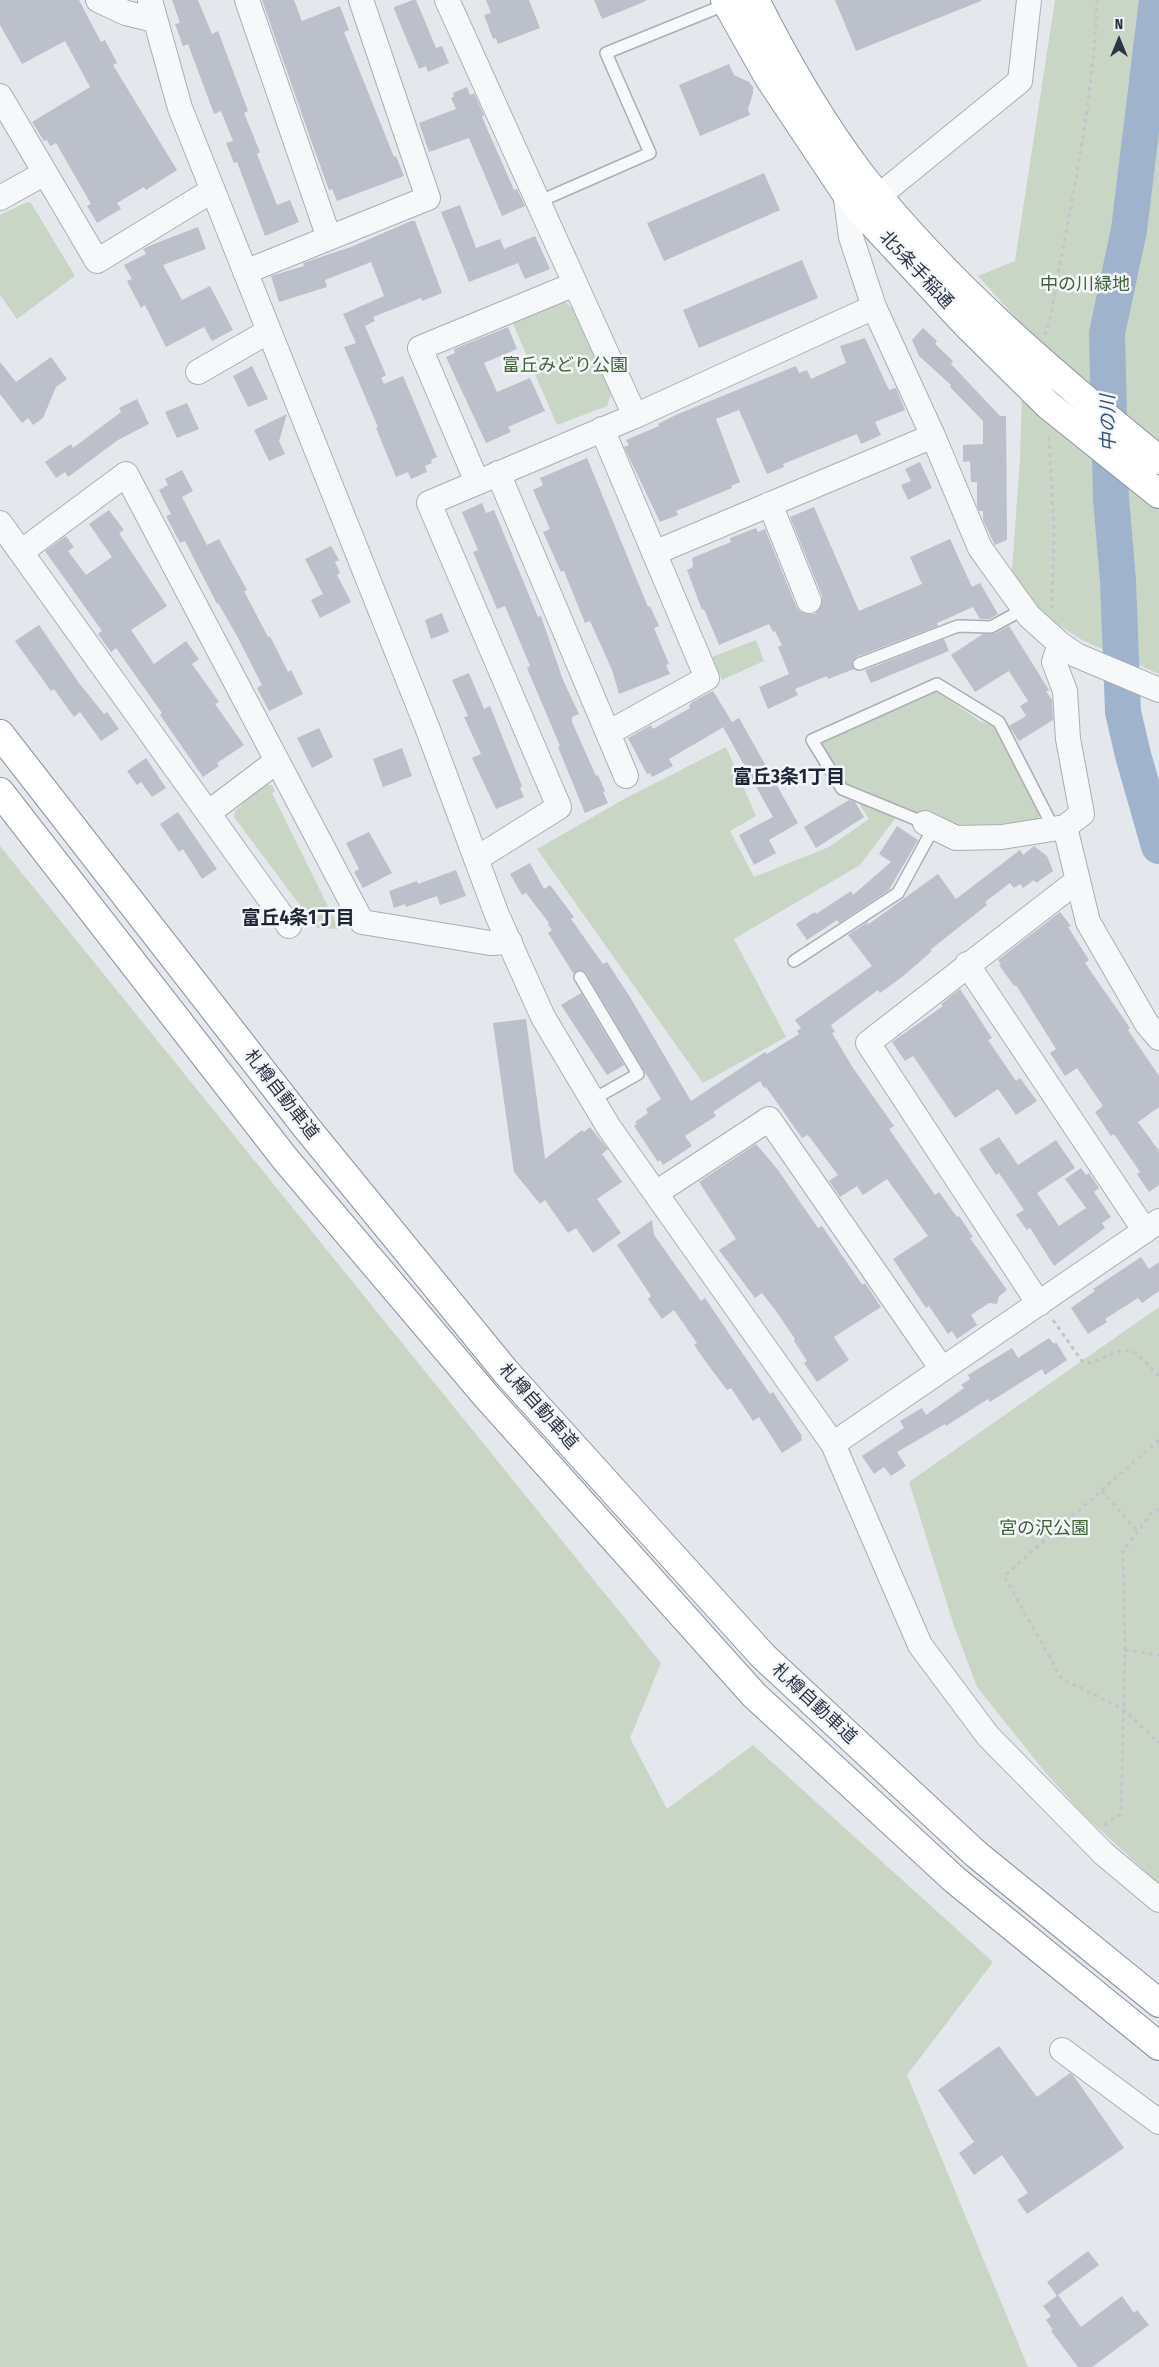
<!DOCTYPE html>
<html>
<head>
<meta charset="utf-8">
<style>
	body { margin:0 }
	#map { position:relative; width:1159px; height:2367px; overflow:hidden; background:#e4e7ec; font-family:"Fira Sans Condensed",sans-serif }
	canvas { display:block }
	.north { position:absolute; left:1094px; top:15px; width:50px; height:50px; -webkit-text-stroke:4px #f4f6f9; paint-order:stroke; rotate:0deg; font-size:14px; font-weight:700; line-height:20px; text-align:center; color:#2b3445 }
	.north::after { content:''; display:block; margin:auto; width:18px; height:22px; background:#2b3445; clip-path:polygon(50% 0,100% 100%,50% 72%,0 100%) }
</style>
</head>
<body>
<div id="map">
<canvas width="1159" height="2367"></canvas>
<div class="north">N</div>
</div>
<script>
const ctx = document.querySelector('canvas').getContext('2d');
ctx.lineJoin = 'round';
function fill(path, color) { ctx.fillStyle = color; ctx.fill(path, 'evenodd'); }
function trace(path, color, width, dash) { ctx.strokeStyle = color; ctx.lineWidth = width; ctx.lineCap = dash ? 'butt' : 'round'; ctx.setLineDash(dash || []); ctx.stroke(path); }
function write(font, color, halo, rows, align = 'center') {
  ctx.font = font + ' "Fira Sans Condensed","Noto Sans JP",sans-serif'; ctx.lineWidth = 5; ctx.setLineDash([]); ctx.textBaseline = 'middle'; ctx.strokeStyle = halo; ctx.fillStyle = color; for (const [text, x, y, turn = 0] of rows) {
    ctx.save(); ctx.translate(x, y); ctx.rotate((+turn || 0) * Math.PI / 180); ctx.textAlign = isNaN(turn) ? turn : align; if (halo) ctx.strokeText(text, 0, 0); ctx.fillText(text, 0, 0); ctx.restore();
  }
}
const green = new Path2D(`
	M1055,0H1159V674L1082,640L1043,615L1012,571L1020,459L1024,327L978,276L1015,261Z
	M27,202L31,203L75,276L17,319L0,295V215Z
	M562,299L573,309L611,394L607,406L557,425L511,319Z
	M756,640L764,661L722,680L712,657Z
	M937,692L980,721L993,725L1040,811L1037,824L953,828L904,807L860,865L734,939L786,1037L703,1083L537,849L626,798L726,747L756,816L730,831L754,877L829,847L869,819L820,743Z
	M263,784L272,785L275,791L272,793L339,929L317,928L234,817L235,811Z
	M0,846L661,1663L630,1738L667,1809L753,1745L993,1962L907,2075L1028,2367H0Z
	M1159,1307V1884L1084,1815L1045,1772L977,1687L954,1626L909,1482Z`);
const river = new Path2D(`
	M1157,0L1129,230L1107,333L1111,499L1118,581L1123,712L1133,755L1159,846`);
const building = new Path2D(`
	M0,0H79L101,42L105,40L117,63L113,65L177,170L146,190L144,187L117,203L121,209L97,223L87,206L91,204L56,143L50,146L47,140L44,141L32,122L90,87L65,41L22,64L0,25Z
	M172,0H198L212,34L218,31L248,111L244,113L260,152L257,154L277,205L290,200L299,222L265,236L237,162L234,163L226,143L233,141L221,111L214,114L188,44L183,46L175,24L180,23Z
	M262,0H294L302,21L340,6L349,30L344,32L394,157L396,156L404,176L337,201L332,189L329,190L313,146Z
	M413,0H416L436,48L442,46L449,63L428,72L426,66L419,69L394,9V7Z
	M486,0H529L540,28L498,44L496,38L493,39L484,15L491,13Z
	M594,0H646V1L602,19Z
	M835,0H981V1L856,51Z
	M729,64L734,75L749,82L753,87V93L748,109L750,115L700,136L679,85Z
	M467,87L470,95L474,93L484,115L482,117L514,190L517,189L525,206L502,216L469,138L429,152L419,123L456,109L451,98L454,96L453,93Z
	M764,173L780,210L664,261L647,223Z
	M460,205L476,248L500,239L504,249L535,236L550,269L525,279L518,263L469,282L441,212Z
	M411,221H415L442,293L422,301L421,298L373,317L375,321L365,326L386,375L381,378L384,384L403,376L437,457L431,460L432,463L425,466L427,472L411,479L408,472L396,477L376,428L378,427L344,347L356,343L343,314L384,296L371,262L325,280L327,287L279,302L271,276L304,266L303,263L351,247Z
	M198,227L206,249L163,265L182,300L210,286L233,330L212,341L204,327L166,347L145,305L141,308L127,281L132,279L124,265L146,254L143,249L154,244Z
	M802,260L818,298L699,348L683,310Z
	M508,327L517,349L484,363L497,392L530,378L545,411L508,427L511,432L486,443L446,357L455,353L454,349Z
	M923,328L937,341L935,344L953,361L951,364L1000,416H1006L1007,540L995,545L983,520V511H979L977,505V482H971L970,461L963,462V445L983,444V421L950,387L951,385L919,356L912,340Z
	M865,338L889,390L896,388L905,410L875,422L881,435L861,444L857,434L783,464L784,467L767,474L739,410L716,419L740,482L731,486L732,488L676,511L678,515L660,522L624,447L629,445L626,440L659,426L658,424L678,414L796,366L799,373L807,370L811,379L846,363L840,346Z
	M51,357L67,379L56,387L43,418L33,425L28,418L22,423L0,394V362L16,382Z
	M252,366L268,399L248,407L233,376Z
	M137,399L149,424L118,440L68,477L65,472L56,478L45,462L71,444L73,448L121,412L119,408Z
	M187,403L199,429L177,438L165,412Z
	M287,414L279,441L285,454L269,461L254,430Z
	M587,458L648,607L650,606L659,626L654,628L669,664L666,665L670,674L619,694L612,670L590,621L585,623L564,571L561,572L543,532L550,529L533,490L543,485L540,478Z
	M920,462L932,488L908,500L901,485L911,481L905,469Z
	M182,470L193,491L182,497L207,545L219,539L247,590L244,591L268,637L270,636L288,672L291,670L303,694L269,711L257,688L262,685L237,636L218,603L217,604L185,541L180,543L166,516L171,514L159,490L168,485L165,479Z
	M482,503L486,513L494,510L538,617L541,616L563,680L579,714L572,717V722L596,776L598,775L605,791L603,792L608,803L585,813L558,747L560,746L527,668L530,666L505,606L497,609L473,552L478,550L462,512Z
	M814,507L859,611L922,584L910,557L950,539L972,587L980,583L998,614L989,619H980L973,607L937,623L938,626L856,657L852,662L854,669L828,679L827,676L795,689L798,695L768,709L759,687L789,674L778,647L782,645L775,631L773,632L769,624L719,645L704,609L702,610L687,570L693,567L692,558L731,542L730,538L756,528L758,532L765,529L796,606L800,611L807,614H815L822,603V596L790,517Z
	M109,510L124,530L119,533L167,606L131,630L154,664L186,641L199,659L192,664L219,702L215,704L244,745L217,763L219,766L203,777L160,715L162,713L116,648L111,652L98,634L102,631L45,551L66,536L74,547L68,551L86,575L112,557L89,524Z
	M331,546L339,560L335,562L340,573L337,575L351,602L320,618L311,600L323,594L305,559Z
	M442,613L449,632L431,639L425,620Z
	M39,625L79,683L104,714L107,712L119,729L101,741L80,712L74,717L54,689L51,691L15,641Z
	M1009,626L1049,690L1046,691L1052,700L1053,720L1019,741L1009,726L1026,716L1020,706L1028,701L1009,671L975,692L951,655L983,634H994Z
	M944,639L949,651L871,683L865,670Z
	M469,673L484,709L490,706L522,786L520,788L524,797L496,809L472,758L481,754L464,717L468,716L452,680Z
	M713,691L732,722L669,759L673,766L652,777L650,773L647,774L628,738L651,725L653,729L690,708L689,706L692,702Z
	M739,718L798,823L769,840L776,853L754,865L739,835L773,817L723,727Z
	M319,728L333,757L312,768L297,738Z
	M402,748L412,776L383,787L373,759Z
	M146,758L166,788L152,797L141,782L137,785L127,771Z
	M849,800L855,802L864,817L816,848L804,827Z
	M178,812L217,869L202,879L183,849L179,852L160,824Z
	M897,826L918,840L889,890L839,923L837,920L807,940L796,924L815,912L816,914L851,891L853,895L891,862L879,854Z
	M369,832L392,873L363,888L354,872L359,869L346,843Z
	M1034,846L1047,856L1053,871L1036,883L1034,880L1023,888L1020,884L1014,888L1010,883L985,902L987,905L930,950L932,951L902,977L880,993L878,990L831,1025L835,1032L832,1033L853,1068L894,1126L889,1129L935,1195L939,1192L957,1217L959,1216L973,1237L970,1238L1007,1290L999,1296L997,1304L989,1303L971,1315L977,1325L957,1339L952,1331L948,1334L929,1306L926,1308L893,1259L928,1236L887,1179L863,1195L857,1186L840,1197L829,1181L838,1175L808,1135L802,1138L766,1087L764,1088L760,1081L713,1112L716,1116L685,1136L692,1146L663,1165L660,1160L658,1162L634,1126L637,1124L635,1122L648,1113L646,1109L661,1099L586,973L579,970L573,973L548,933L552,930L548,925L549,923L526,893L522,895L510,874L530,863L544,889L550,885L574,917L571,919L603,964L607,962L630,997L691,1101L765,1052L767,1054L799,1034L797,1031L801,1028L795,1020L872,966L848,935L869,921L866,926L938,874L956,899L1020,850L1023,855Z
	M456,870L466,896L440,905L437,896L406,907L405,904L394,908L389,891L417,881L418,884Z
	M1060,912L1071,926L1068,927L1089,960L1085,963L1130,1028L1128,1030L1159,1076V1107L1138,1122L1159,1151V1185L1149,1192L1137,1174L1140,1172L1114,1134L1111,1136L1095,1112L1103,1106L1077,1068L1065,1076L1050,1053L1056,1049L1016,985L1014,986L999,965L1001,964L998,960Z
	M960,989L992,1038L988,1040L1016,1081L1020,1078L1037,1101L1016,1115L998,1089L955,1118L913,1056L905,1061L892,1042L943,1006L941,1004Z
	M581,993L624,1065L607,1075L561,1005Z
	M526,1019L545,1159L582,1130L584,1132L590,1127L608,1149L602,1154L622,1182L597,1199L621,1233L593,1253L576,1228L568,1233L545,1200L540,1204L514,1172L493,1023Z
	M999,1137L1018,1165L1056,1140L1075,1168L1037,1193L1059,1226L1086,1208L1065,1179L1081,1168L1086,1175L1089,1173L1099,1188L1094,1192L1111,1217L1102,1223L1105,1228L1054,1266L1030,1228L1027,1230L1016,1215L1024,1210L999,1173L996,1175L979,1149Z
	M756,1144L778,1170L818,1228L822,1226L861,1283L863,1285L865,1283L881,1307L834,1337L849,1360L817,1382L804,1363L807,1361L794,1341L795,1339L776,1311L762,1293L755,1298L719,1250L736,1239L699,1182Z
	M652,1220L654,1235L701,1301L705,1298L770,1394L773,1392L802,1436L801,1437L802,1440L782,1453L759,1417L753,1421L731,1388L727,1390L706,1362L694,1345L697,1343L674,1310L662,1319L648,1299L651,1296L617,1245Z
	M1141,1257L1149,1269L1159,1262V1291L1142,1303L1138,1298L1105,1319L1107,1322L1088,1334L1071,1308L1095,1291L1093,1289Z
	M1049,1338L1054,1344L1056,1342L1067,1360L1045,1375L1042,1369L990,1402L988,1399L946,1426L945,1424L897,1452L906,1466L891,1476L884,1467L874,1474L862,1456L904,1428L900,1421L922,1408L926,1415L964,1388L961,1385L970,1379L968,1375L1012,1348L1018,1358Z
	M999,2046L1037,2097L1070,2073L1073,2075L1124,2148L1027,2214L1017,2200L1028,2193L1002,2155L974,2175L959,2153L974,2142L938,2090Z
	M1088,2251L1099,2265L1058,2295L1081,2327L1122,2296L1134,2313L1137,2310L1149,2325L1092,2367H1078L1051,2331L1053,2330L1046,2320L1051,2316L1043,2306L1057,2296L1047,2282Z`);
const path = new Path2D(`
	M1045,335L1050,318C1069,213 1093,107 1097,0
	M1049,437L1054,529L1052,608
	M1053,1320L1082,1361L1091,1363C1130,1345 1128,1344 1159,1376
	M1159,1440L1004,1576L1062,1679L1123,1709L1159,1743
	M1102,1491L1138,1532
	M1125,1650L1159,1655
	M1104,1825L1121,1814L1125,1650L1123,1551L1154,1510H1159`);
const service = new Path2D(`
	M538,202L650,153L606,53L727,4
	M859,664L958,626L991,627L1024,609
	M925,823L842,789L812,740L937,684L999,722L1054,829
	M794,961L898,893L934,827
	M580,977L638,1074L592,1100`);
const minor = new Path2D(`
	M98,0L126,13L155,20
	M150,0L180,108L427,727L497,915L543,1017L608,1126L833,1444L920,1645L988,1736L1104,1854L1159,1900
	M247,0L329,238
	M447,0L635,416
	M0,96L97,261L213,190
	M845,192L851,237L874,307L933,436L980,548L1029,616L1060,644L1076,655L1159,690
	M0,198L45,173
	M864,208L1020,81L1029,0
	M245,272L428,198L361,0
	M198,372L269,331
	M602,429L707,678L608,733
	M498,473L626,776
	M477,482L420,348L575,284
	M770,504L809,601
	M0,523L289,926
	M21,552L126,474L362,922L490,943L510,942
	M654,553L933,436
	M208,813L277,761
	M925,823L956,838L1002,837L1065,827L1082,814L1068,739L1065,691L1054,662L1060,644
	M1065,827L1088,922L1147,1024L1159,1038
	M476,859L559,807L429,503L635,416L874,307
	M967,964L1145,1231
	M656,1193L769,1119L942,1369
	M1039,1304L868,1043L1077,881
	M833,1444L1159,1221
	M1062,2050L1159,2122`);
const trunk = new Path2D(`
	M725,0L769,78L845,192L861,211L966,324L1048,405L1159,494
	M755,0C785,60 820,121 861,175C946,283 1053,374 1159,460`);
const motorway = new Path2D(`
	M0,734L306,1127L506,1372L763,1656L976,1854L1159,2003
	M0,792L286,1160L487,1397L754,1695L955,1880L1159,2046`);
const streetNames = [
	["北5条手稲通",916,270,47],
	["札樽自動車道",281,1095,52],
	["札樽自動車道",538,1407,48],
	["札樽自動車道",814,1704,43]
];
const parkNames = [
	["中の川緑地",1085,285],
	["富丘みどり公園",565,366],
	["宮の沢公園",1044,1529]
];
const waterNames = [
	["中の川",1109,423,-91]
];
const neighbourhoodNames = [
	["富丘3条1丁目",789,778],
	["富丘4条1丁目",298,919]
];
fill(green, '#c9d6c5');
trace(river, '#9fb4cc', 36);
fill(building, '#bbc0ca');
trace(service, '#a9aeb7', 14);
trace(minor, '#a9aeb7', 26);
trace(trunk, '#8b94a3', 30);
trace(motorway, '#8b94a3', 30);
trace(path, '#c2c5cb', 3, [4, 4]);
trace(service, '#f7f8fa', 11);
trace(minor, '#f7f8fa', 24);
trace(trunk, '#fff', 28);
trace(motorway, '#fff', 28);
write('18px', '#2b3445', '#f4f6f9', streetNames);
write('18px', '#3f6138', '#f4f6f9', parkNames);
write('italic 19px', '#34527a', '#f4f6f9', waterNames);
write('bold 19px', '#1d2536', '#f4f6f9', neighbourhoodNames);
</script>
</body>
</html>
